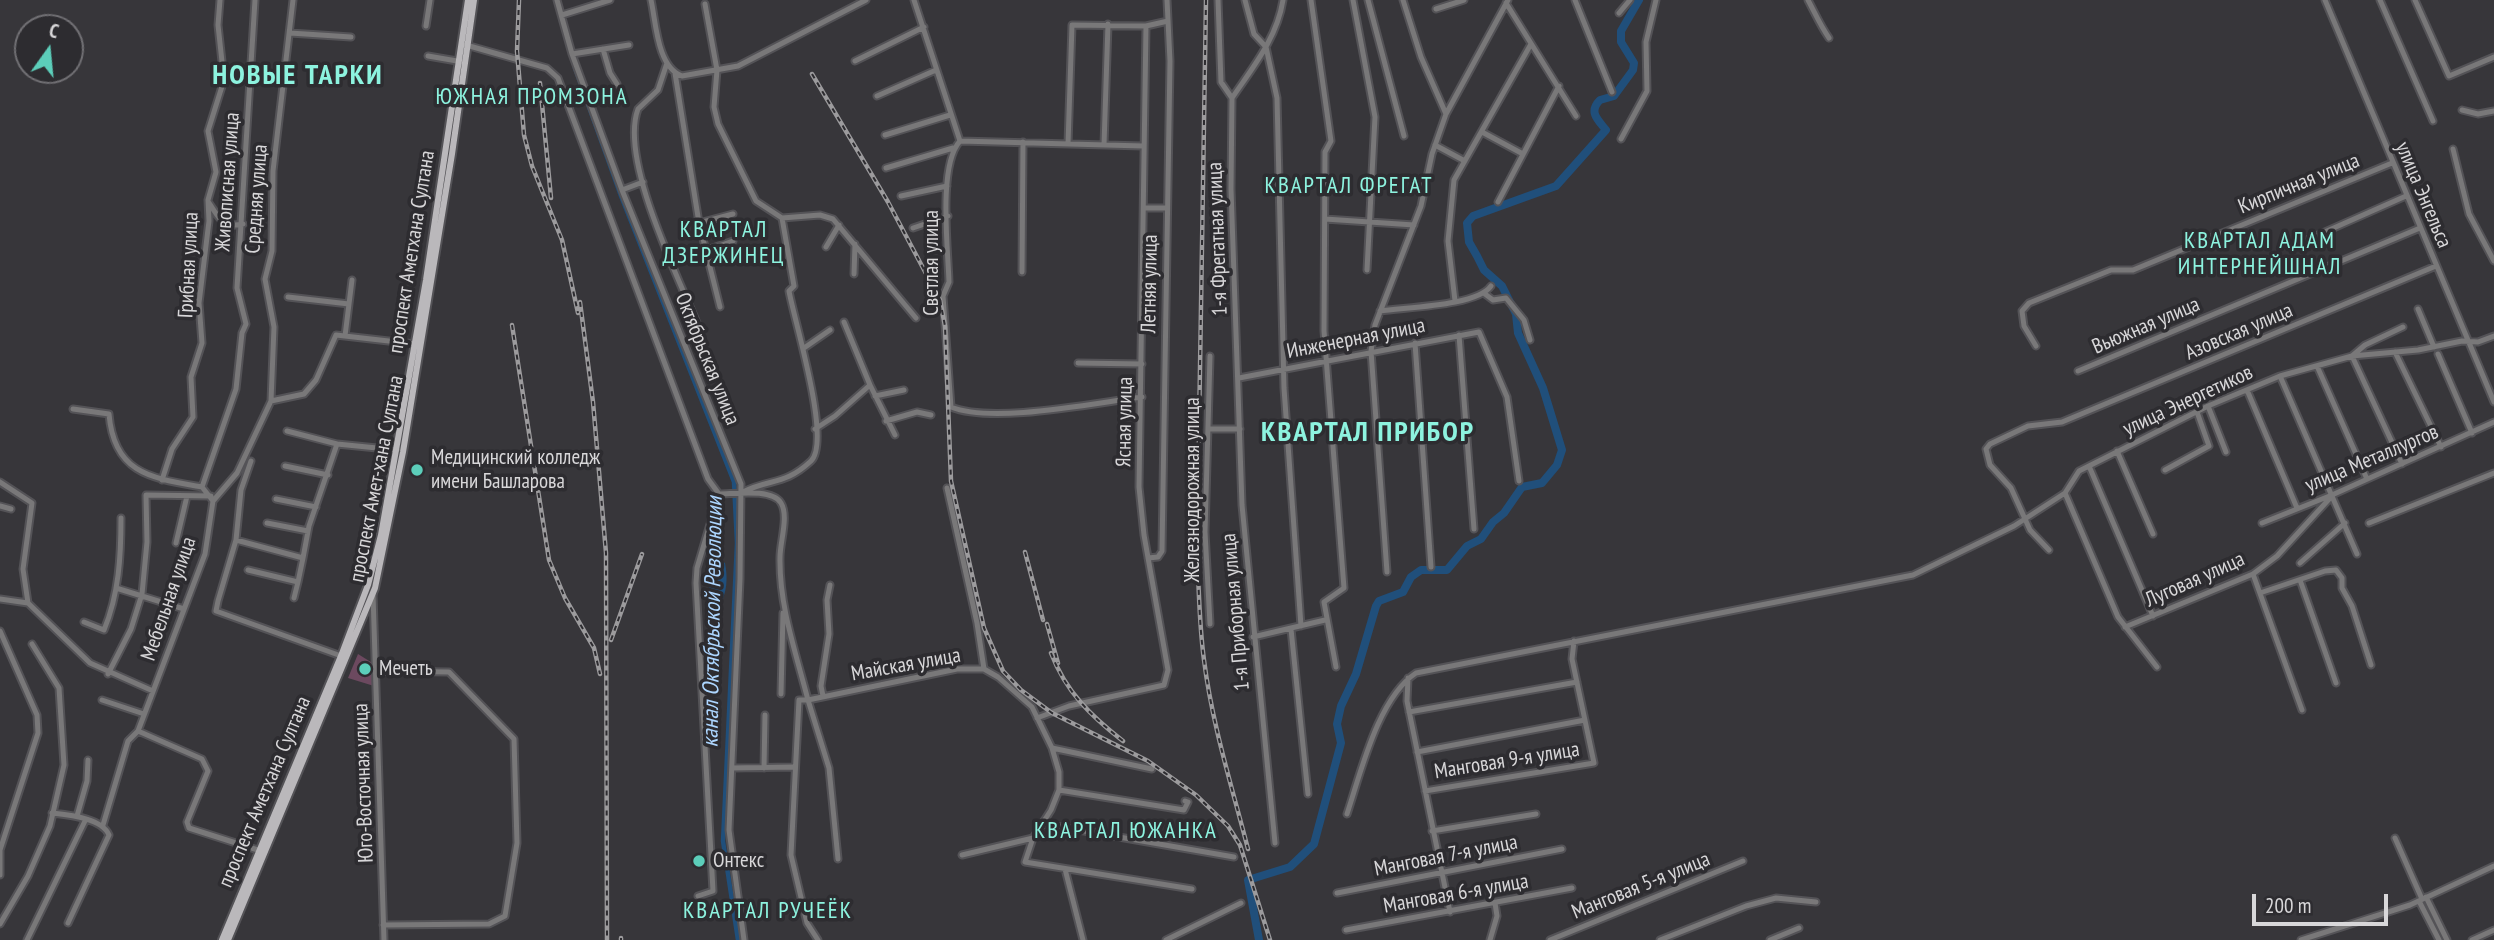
<!DOCTYPE html>
<html>
<head>
<meta charset="utf-8">
<style>
	body { margin:0 }
	#map { position:relative; width:2494px; height:940px; overflow:hidden; background:#37363a; font-family:"PT Sans Narrow",sans-serif }
	canvas { display:block }
	.north { position:absolute; left:14px; top:14px; width:70px; height:70px; box-sizing:border-box; background:#2d2c30; border:2px solid #717074; border-radius:50%; rotate:15deg; font-size:19px; font-weight:700; line-height:28px; text-align:center; color:#d8d7d9 }
	.north::after { content:''; display:block; margin:auto; width:24px; height:32px; background:#5cceba; clip-path:polygon(50% 0,100% 100%,50% 72%,0 100%) }
	.scale { position:absolute; left:2252px; top:894px; width:136px; height:32px; box-sizing:border-box; border:4px solid #d8d7d9; border-top:0; padding-left:9px; font-size:21px; line-height:24px; white-space:nowrap; color:#d8d7d9; -webkit-text-stroke:5px #2d2c30; paint-order:stroke }
</style>
</head>
<body>
<div id="map">
<canvas width="2494" height="940"></canvas>
<div class="north">С</div>
<div class="scale">200 m</div>
</div>
<script>
const ctx = document.querySelector('canvas').getContext('2d');
ctx.lineJoin = 'round';
function fill(path, color) { ctx.fillStyle = color; ctx.fill(path, 'evenodd'); }
function trace(path, color, width, dash) { ctx.strokeStyle = color; ctx.lineWidth = width; ctx.lineCap = dash ? 'butt' : 'round'; ctx.setLineDash(dash || []); ctx.stroke(path); }
function write(font, color, halo, rows, align = 'center') {
  ctx.font = font + ' "PT Sans Narrow",sans-serif'; ctx.lineWidth = 7; ctx.setLineDash([]); ctx.textBaseline = 'middle'; ctx.strokeStyle = halo; ctx.fillStyle = color; for (const [text, x, y, turn = 0] of rows) {
    ctx.save(); ctx.translate(x, y); ctx.rotate((+turn || 0) * Math.PI / 180); ctx.textAlign = isNaN(turn) ? turn : align; if (halo) ctx.strokeText(text, 0, 0); ctx.fillText(text, 0, 0); ctx.restore();
  }
}
const green = new Path2D(`
	M358,654L374,664V686L348,678Z`);
const water = new Path2D(`
	M721,561L725,563C728,578 727,594 719,606H712L708,602L710,575L717,562Z`);
const canal = new Path2D(`
	M575,68L621,196L734,482L737,543L723,841L738,940`);
const river = new Path2D(`
	M1259,940L1248,880L1290,867L1314,844L1341,743L1337,724L1341,706L1356,674L1376,606L1379,601L1403,592L1411,577L1421,570H1447L1467,546L1481,539L1493,522L1504,513L1522,487L1542,483L1557,465L1562,450L1543,388L1518,333L1516,314L1502,286L1484,270L1477,256L1469,242L1467,223L1473,216L1556,186L1606,130C1598,120 1588,112 1600,100L1614,96L1633,70L1634,63L1621,42V31L1639,0`);
const minor = new Path2D(`
	M557,0L572,54L622,190L741,484L740,579L729,830L744,940
	M651,0C656,22 657,67 682,76L738,66L866,0
	M914,0L960,141L1143,146
	M1218,0L1221,82L1232,98
	M1245,0L1254,34L1266,47L1277,98L1284,388L1301,626
	M1311,0L1331,141L1325,152L1324,331L1344,588L1324,602L1336,667
	M1353,0L1375,117L1367,270
	M1368,0L1404,136
	M1403,0L1421,57L1446,114
	M1575,0L1612,92
	M1808,0C1815,13 1820,25 1829,38
	M2325,0L2494,402
	M2380,0L2433,121
	M2415,0L2449,76L2494,57
	M1506,3L1576,116
	M705,4L717,70L714,107L718,124L756,201L782,218L794,286L789,291C794,320 832,441 811,461C784,486 771,478 743,492
	M1436,9L1464,0
	M1619,13L1630,0
	M562,15L610,0
	M426,26L430,0
	M290,33L351,37
	M466,45L547,68L558,78L708,479L719,494L697,568L696,583L713,891L698,896
	M603,49L610,73L617,84
	M572,54L629,45
	M428,56L463,62
	M855,61L924,27
	M667,63L658,90L638,109C619,160 679,278 699,328
	M675,73L699,223L720,307
	M877,96L936,70
	M1232,98L1231,189L1242,505L1275,843
	M1232,98C1253,67 1277,38 1283,0
	M2462,110L2478,114L2494,111
	M1482,132L1523,154
	M885,135L950,115
	M1621,139L1647,91L1646,42L1656,0
	M960,141C938,165 948,249 949,282L943,296L951,407C993,424 1094,403 1142,397
	M1068,144L1072,25L1146,26L1168,21
	M1104,145L1108,24
	M1435,145L1463,160
	M2453,149L2469,214L2494,261
	M886,168L953,148
	M622,190L643,182
	M901,196L947,186
	M1498,202L1559,86
	M209,203C220,219 222,228 243,224
	M1144,208H1167
	M782,218L820,215L833,219L916,318
	M1325,219L1414,225
	M699,223L733,214
	M913,228L948,216
	M2302,242L2406,196
	M826,247L839,225
	M707,250L733,241
	M1022,272L1023,142
	M854,274L855,244
	M1485,294L1493,300L1506,298L1524,320L1530,340
	M288,297L349,304L345,336
	M1455,301L1448,241L1454,180L1531,44
	M349,304L352,280
	M2418,309L2434,347
	M1380,311C1406,307 1477,306 1491,286
	M1459,335L1474,529
	M1415,343L1431,567
	M2036,346L2024,326L2022,311L2029,303L2111,270H2133L2392,163
	M804,348L830,330
	M2395,352L2441,447
	M2438,354L2472,433
	M1078,363L1142,364
	M2317,366L2367,479
	M2078,371L2420,228
	M2280,376L2357,554
	M1239,378L1479,332L1507,397L1519,481
	M870,385L895,435
	M2247,390L2297,508
	M875,396L904,390
	M271,401L274,327L265,279L272,251L273,171L293,0
	M2208,406L2226,452
	M73,409L109,414C114,474 151,478 202,487
	M886,421L917,412L931,415
	M815,429L835,416L870,385L844,322
	M1208,429H1240
	M287,431L337,444
	M2117,451L2153,534
	M2402,464L2352,356L2365,345L2403,327
	M285,466L328,475
	M2089,466L2153,616
	M2165,470L2209,446L2197,412
	M162,480L172,449L193,417L191,377L202,343L199,303L209,221L208,200L216,172L208,131L224,80L218,25L220,0
	M0,482L32,503L23,569L28,603
	M947,488L977,623L984,669
	M2065,493L2118,617L2157,667
	M719,494C734,494 772,488 781,503C789,516 780,542 780,557C779,606 796,653 808,700L957,669H984L998,677L1032,707L1052,748L1059,772V790L1051,810L1033,838L1025,862L1192,889
	M276,499L316,507
	M213,501L202,487L236,389L242,333L246,324L237,288L255,0
	M0,506L11,509
	M267,523L308,531
	M2262,523L2332,495L2494,422
	M2369,523L2494,473
	M236,540L241,490L251,461
	M176,543L187,496
	M2049,550L2030,530L2011,488L1990,465L1986,449L1990,444L2028,426L2062,422L2436,266
	M1148,558L1158,557L1162,551L1170,61L1167,0
	M2300,563L2345,523
	M248,570L298,582L303,558
	M1387,572L1371,351L1375,325L1421,206L1432,154L1446,114L1508,0
	M2253,574L2302,710
	M2300,580L2336,683
	M116,588L184,609
	M2260,593L2325,571L2336,570L2342,578V588L2352,606L2371,665
	M373,594L384,940
	M294,598L298,582
	M0,599L28,603L90,663L153,691
	M84,622L104,630C119,594 121,556 121,518
	M1210,624L1205,532L1210,356
	M2125,627L2253,574L2277,556L2331,497
	M1291,629L1308,794
	M0,631L37,715L38,733L0,850V875
	M1253,637L1325,620
	M344,657L216,611L218,601L236,540L303,558L309,526L337,444L397,450
	M376,671L449,672L514,739L517,843L505,916L489,924L383,925
	M108,674L131,629L142,594L147,542L146,495L211,496
	M1408,678L1407,701L1450,912
	M781,694L783,613
	M823,696L821,686L829,634L827,600L830,585
	M102,700L144,714
	M1409,712L1577,682
	M1037,718L1069,706L1164,685L1168,670L1144,535L1139,487L1146,26
	M138,731L202,759L208,771L187,822L189,828L261,851
	M1052,748L1152,769
	M1417,752L1585,720
	M732,768L793,767
	M764,768L765,715
	M1059,790L1184,810L1188,802L1185,801
	M1425,791L1594,763L1572,659L1574,641
	M52,813C69,815 102,818 109,835L68,923
	M1347,814C1361,772 1378,698 1416,673L1913,575L2014,526L2065,493L2079,471L2208,406L2280,376L2352,356L2418,350L2462,341L2478,342L2494,336
	M77,816L87,781L88,760
	M1044,824L1234,857
	M103,825L128,741L138,731L205,554L213,501L237,473L271,401L304,394L316,380L336,335L415,344
	M1432,831L1536,814
	M2395,838L2422,899
	M962,855L1033,838
	M1065,869L1083,940
	M1337,893L1562,849
	M2426,897L2447,940
	M2419,901L2439,940
	M0,924L28,876L50,826L64,765L59,688L32,644
	M1346,930L1572,888
	M27,940L85,821
	M818,940L807,923L791,855L799,700H808L829,768L838,859
	M1166,940L1241,903
	M1490,940L1497,916L1495,903
	M1550,940L1743,861
	M1660,940L1746,906L1776,898L1816,902
	M1770,940L1799,928
	M2301,940L2410,905L2494,866
	M2472,940L2494,930`);
const major = new Path2D(`
	M222,940L341,656L368,585L381,535L426,280L468,0
	M228,940L375,588L403,452L452,154L474,0`);
const rail = new Path2D(`
	M519,0L517,51L524,135L532,166L562,240L578,313
	M1206,0L1197,552C1199,588 1199,624 1204,660C1212,724 1232,787 1248,849
	M812,74L888,202L940,300L945,326L951,481L984,628L1003,671L1021,690L1052,713L1148,761L1196,795L1228,826L1240,845L1270,940
	M540,83L551,198
	M580,302L593,402L606,553L607,940
	M512,325L549,560L565,598L594,648L600,674
	M1025,552L1043,620
	M1047,624L1058,663
	M611,640L642,554
	M1051,653C1066,692 1091,716 1123,741
	M621,938V940`);
const markers = [
	[417,470,7,"#5cceba"],
	[365,669,7,"#5cceba"],
	[699,861,7,"#5cceba"]
];
const streetNames = [
	["Живописная улица",228,182,-86],
	["Кирпичная улица",2299,184,-22],
	["улица Энгельса",2423,195,67],
	["Средняя улица",257,199,-86],
	["1-я Фрегатная улица",1218,239,-92],
	["проспект Аметхана Султана",412,252,-81],
	["Светлая улица",932,263,-90],
	["Грибная улица",189,265,-87],
	["Летняя улица",1150,284,-89],
	["Вьюжная улица",2146,326,-23],
	["Азовская улица",2239,332,-23],
	["Инженерная улица",1356,339,-11],
	["Октябрьская улица",707,359,68],
	["улица Энергетиков",2188,401,-25],
	["Ясная улица",1125,422,-89],
	["улица Металлургов",2372,459,-23],
	["проспект Амет-хана Султана",377,479,-79],
	["Железнодорожная улица",1193,490,-90],
	["Луговая улица",2195,580,-24],
	["Мебельная улица",169,599,-71],
	["1-я Приборная улица",1236,612,-95],
	["Майская улица",906,665,-10],
	["Манговая 9-я улица",1507,761,-9],
	["Юго-Восточная улица",364,783,-92],
	["проспект Аметхана Султана",265,792,-67],
	["Манговая 7-я улица",1446,856,-11],
	["Манговая 5-я улица",1641,886,-22],
	["Манговая 6-я улица",1456,894,-10]
];
const poiNames = [
	["Медицинский колледж",431,458],
	["имени Башларова",431,482],
	["Мечеть",379,669],
	["Онтекс",713,861]
];
const neighbourhoodNames = [
	["ЮЖНАЯ ПРОМЗОНА",532,97],
	["КВАРТАЛ ФРЕГАТ",1349,186],
	["КВАРТАЛ",724,230],
	["ДЗЕРЖИНЕЦ",724,256],
	["КВАРТАЛ АДАМ",2260,241],
	["ИНТЕРНЕЙШНАЛ",2260,267],
	["КВАРТАЛ ЮЖАНКА",1126,831],
	["КВАРТАЛ РУЧЕЁК",768,911]
];
const waterNames = [
	["канал Октябрьской Революции",713,622,-89]
];
const districtNames = [
	["НОВЫЕ ТАРКИ",298,76],
	["КВАРТАЛ ПРИБОР",1368,433]
];
fill(green, '#6c495f');
fill(water, '#204f7b');
trace(canal, '#204f7b', 4.5);
trace(river, '#204f7b', 8);
trace(minor, '#545357', 9);
trace(major, '#545357', 10);
trace(minor, '#797879', 5);
trace(major, '#bab8bb', 6);
trace(rail, '#9c9b9d', 4.5);
trace(rail, '#2d2c30', 2, [5]);
for (const [x, y, r, color] of markers) { const dot = new Path2D(); dot.arc(x, y, r, 0, 2 * Math.PI); ctx.fillStyle = color; ctx.fill(dot); trace(dot, '#2d2c30', 2.5); }
write('21px', '#d8d7d9', '#2d2c30', streetNames);
write('21px', '#d8d7d9', '#2d2c30', poiNames, 'left');
ctx.letterSpacing = '2px';
write('23px', '#8df3df', '#2d2c30', neighbourhoodNames);
ctx.letterSpacing = '0px';
write('italic 23px', '#add6ff', '#2d2c30', waterNames);
ctx.letterSpacing = '2px';
write('bold 28px', '#8df3df', '#2d2c30', districtNames);
ctx.letterSpacing = '0px';
</script>
</body>
</html>
